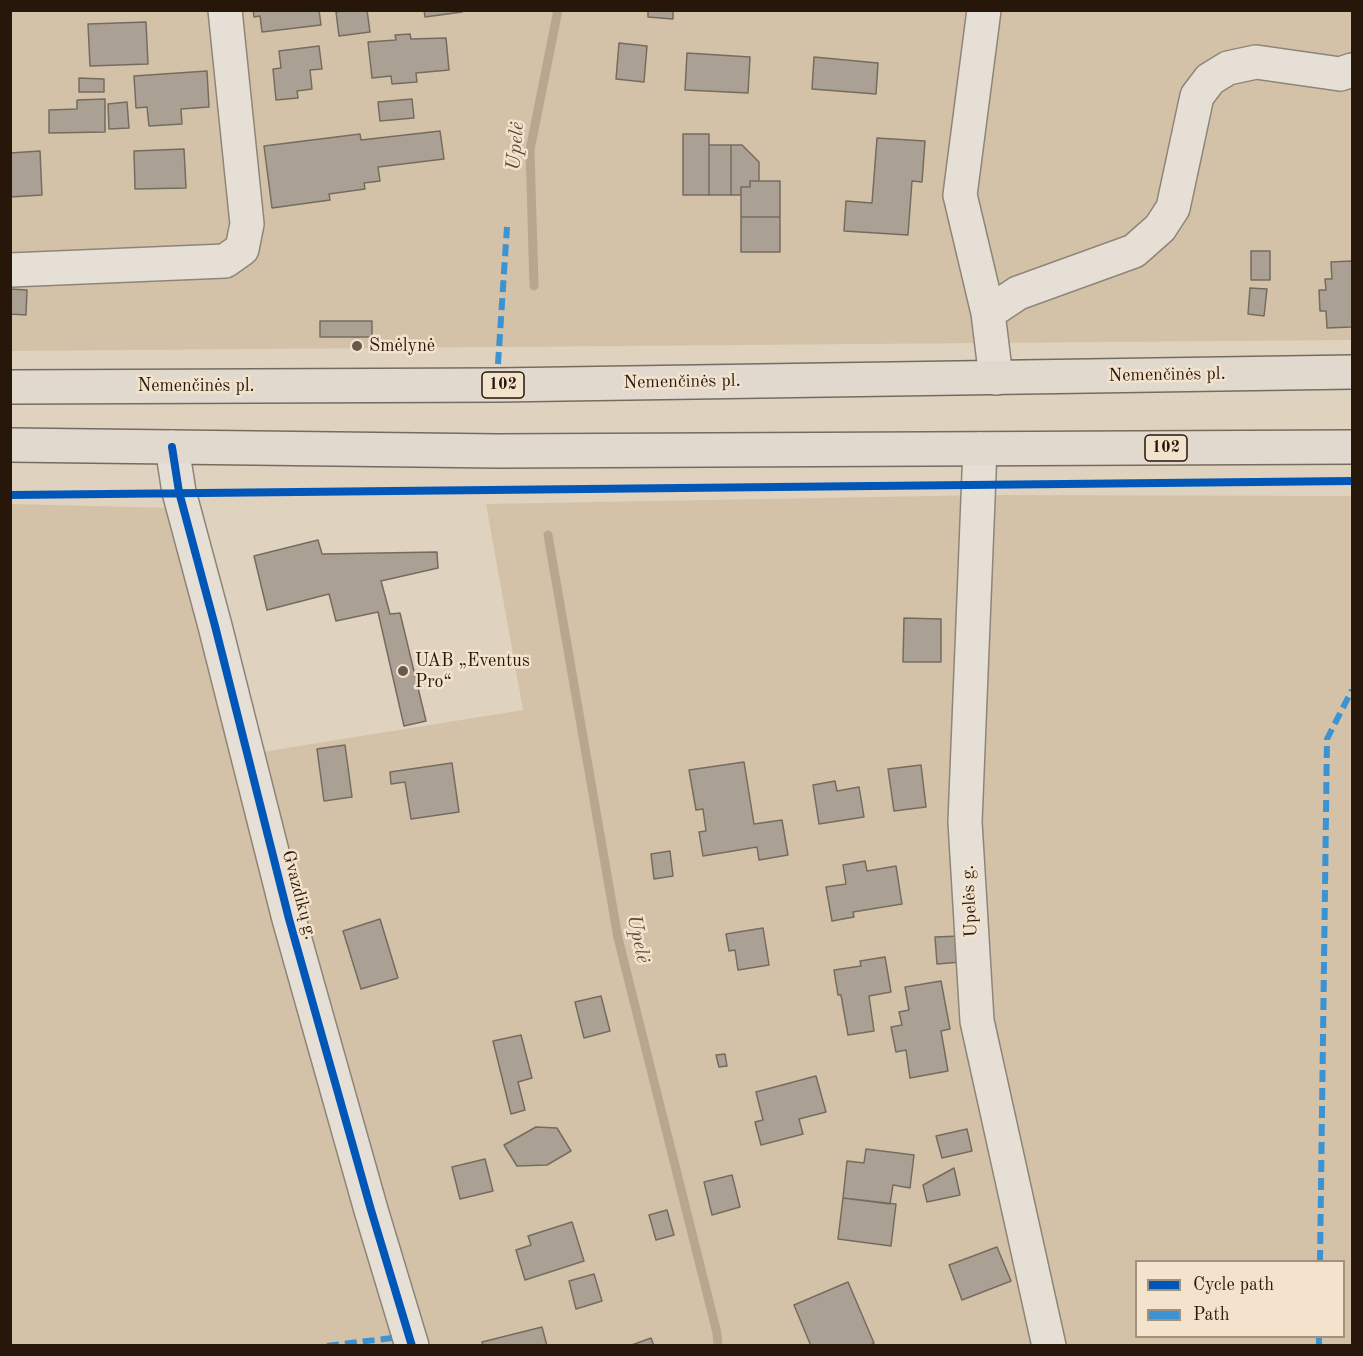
<!DOCTYPE html>
<html>
<head>
<meta charset="utf-8">
<style>
	body { margin:0 }
	#map { position:relative; width:1363px; height:1356px; overflow:hidden; background:#dfd2bf; font-family:"Old Standard TT",serif }
	canvas { display:block }
	.frame { position:absolute; inset:0; border:12px solid #27160a; pointer-events:none }
	.legend { position:absolute; left:1135px; top:1260px; width:210px; height:78px; box-sizing:border-box; background:#f3e3cd; border:2px solid #a1917f; margin:0; padding:8px 10px; list-style:none; font-size:18px; color:#27160a }
	.legend li { display:flex; align-items:center; gap:12px; height:30px }
	.legend b { width:30px; border:2px solid #a1917f }
</style>
</head>
<body>
<div id="map">
<canvas width="1363" height="1356"></canvas>
<div class="frame"></div>
<ul class="legend">
<li><b style="height:8px;background:#0057b8"></b>Cycle path</li>
<li><b style="height:8px;background:#3b93d2"></b>Path</li>
</ul>
</div>
<script>
const ctx = document.querySelector('canvas').getContext('2d');
ctx.lineJoin = 'round';
function fill(path, color) { ctx.fillStyle = color; ctx.fill(path, 'evenodd'); }
function trace(path, color, width, dash) { ctx.strokeStyle = color; ctx.lineWidth = width; ctx.lineCap = dash ? 'butt' : 'round'; ctx.setLineDash(dash || []); ctx.stroke(path); }
function write(font, color, halo, rows, align = 'center') {
  ctx.font = font + ' "Old Standard TT",serif'; ctx.lineWidth = 5; ctx.setLineDash([]); ctx.textBaseline = 'middle'; ctx.strokeStyle = halo; ctx.fillStyle = color; for (const [text, x, y, turn = 0] of rows) {
    ctx.save(); ctx.translate(x, y); ctx.rotate((+turn || 0) * Math.PI / 180); ctx.textAlign = isNaN(turn) ? turn : align; if (halo) ctx.strokeText(text, 0, 0); ctx.fillText(text, 0, 0); ctx.restore();
  }
}
const green = new Path2D(`
	M10,11H1352V340L11,351Z
	M987,495L1352,496V1345L11,1346V504L174,508L237,756L523,710L486,504ZM1136,1262H1344V1336H1136Z`);
const stream = new Path2D(`
	M534,286L530,150L558,10
	M548,535L618,938L717,1333L718,1346`);
const building = new Path2D(`
	M253,10H319L321,25L262,32L260,16L254,17Z
	M347,10H367L370,32L339,36L336,12Z
	M424,10H461L462,12L425,17Z
	M648,10H673V19L648,17Z
	M146,22L148,64L90,66L88,24Z
	M410,34L411,39L446,38L449,70L416,73L417,82L392,84L391,76L372,78L368,42L396,40L395,35Z
	M619,43L647,46L644,82L616,79Z
	M319,46L322,69L310,70L312,89L297,91L298,98L276,100L273,69L281,68L279,51Z
	M687,53L750,57L748,93L685,90Z
	M814,57L878,63L876,94L812,89Z
	M207,71L209,107L181,109L182,124L149,126L147,107L136,108L134,76Z
	M79,78L104,79V92H79Z
	M105,99V132L49,133V110L77,109V100Z
	M412,99L414,118L380,121L378,102Z
	M127,102L129,128L109,129L108,104Z
	M440,131L444,159L378,167L380,181L364,183L365,189L329,194L330,200L272,208L264,146L360,134L361,140Z
	M683,134H709V195H683Z
	M877,138L925,141L922,182L912,181L908,235L844,231L846,201L872,203Z
	M709,145H731V195H709Z
	M731,145H742L759,162V181H750V187H741V195H731Z
	M184,149L186,188L135,189L134,151Z
	M40,151L42,195L10,197V153Z
	M750,181H780V217H741V187H750Z
	M741,217H780V252H741Z
	M1251,251H1270V280H1251Z
	M1352,261V327L1327,328L1326,311H1320L1319,290H1326L1325,279H1332L1331,262Z
	M1250,288L1267,289L1264,316L1248,314Z
	M10,289L27,290L26,315L10,314Z
	M320,321H372V337H320Z
	M318,540L322,554L437,552L438,568L381,581L390,614L400,613L426,721L404,726L378,612L336,621L329,594L267,610L254,556Z
	M904,618L941,619V662H903Z
	M345,745L352,797L324,801L317,749Z
	M744,762L754,824L782,820L788,855L759,860L757,847L703,856L699,832L706,831L703,809L696,810L689,770Z
	M452,763L459,812L411,819L405,782L391,784L390,772Z
	M921,765L926,807L894,811L888,769Z
	M835,781L837,791L859,787L864,817L819,824L813,785Z
	M670,851L673,876L654,879L651,854Z
	M865,861L867,871L896,866L902,904L853,912L854,917L832,921L826,887L846,884L843,865Z
	M380,919L398,978L361,989L343,931Z
	M763,928L769,965L738,970L735,950L729,951L726,934Z
	M959,936L961,962L937,964L935,937Z
	M885,957L891,992L869,996L874,1031L848,1035L841,995H838L834,970L861,966L860,961Z
	M941,981L950,1029L941,1031L948,1071L910,1078L906,1050L896,1052L891,1027L902,1025L899,1012L909,1010L905,987Z
	M601,996L610,1031L584,1038L575,1002Z
	M521,1035L532,1078L518,1082L525,1110L511,1114L493,1041Z
	M725,1054L727,1066L719,1067L716,1055Z
	M816,1076L826,1112L799,1119L803,1134L761,1145L755,1122L763,1120L756,1092Z
	M536,1127L557,1128L571,1151L547,1165L517,1166L504,1145Z
	M967,1129L972,1151L942,1158L936,1136Z
	M866,1149L914,1155L910,1188L893,1185L890,1204L843,1198L847,1161L864,1163Z
	M485,1159L493,1191L460,1199L452,1167Z
	M954,1168L960,1195L927,1202L923,1185Z
	M732,1175L740,1207L712,1215L704,1182Z
	M843,1198L896,1204L891,1246L838,1239Z
	M667,1210L674,1235L656,1240L649,1215Z
	M572,1222L584,1261L525,1280L516,1250L531,1245L528,1236Z
	M997,1247L1011,1281L962,1300L949,1265Z
	M594,1274L602,1301L576,1309L569,1281Z
	M848,1282L874,1343L869,1346H811L794,1305Z
	M542,1327L547,1346H483L482,1342Z
	M651,1338L654,1346H629Z`);
const minor = new Path2D(`
	M984,10L960,195L988,313L996,378
	M10,270L225,261L242,249L247,224L225,10
	M988,313L1018,293L1134,251L1160,228L1173,208L1197,96L1210,79L1228,68L1256,62L1340,74L1352,70
	M172,447L179,492L215,626L289,919L371,1210L412,1346
	M980,449L965,822L977,1021L1049,1346`);
const primary = new Path2D(`
	M10,387L498,385L1352,372
	M10,445L498,451L1352,447`);
const quiet = new Path2D(`
	M498,364L507,227
	M1320,1262L1327,739L1352,690
	M327,1346L392,1338
	M1319,1346V1336`);
const cycleway = new Path2D(`
	M172,447L179,492L215,626L289,919L371,1210L412,1346
	M10,495L1352,481`);
const markers = [
	[357,346,6,"#675849"],
	[403,671,6,"#675849"]
];
const shields = [
	[503,385,42],
	[1166,448,42]
];
const shieldNames = [
	["102",503,385],
	["102",1166,448]
];
const poiNames = [
	["Smėlynė",369,346],
	["UAB „Eventus",415,661],
	["Pro“",415,682]
];
const streetNames = [
	["Nemenčinės pl.",1167,375,-1],
	["Nemenčinės pl.",682,382,-1],
	["Nemenčinės pl.",196,386],
	["Gvazdikų g.",299,895,75],
	["Upelės g.",970,901,-93]
];
const waterNames = [
	["Upelė",516,146,-85],
	["Upelė",638,939,78]
];
fill(green, '#d4c2a8');
trace(stream, '#b9a68e', 9);
fill(building, '#aaa093');
trace(building, '#756c60', 1.5);
trace(minor, '#8e8579', 36);
trace(primary, '#756c60', 36);
trace(minor, '#e6dfd5', 33);
trace(primary, '#e1d9ce', 33);
trace(quiet, '#3b93d2', 6, [12, 6]);
trace(cycleway, '#0057b8', 8);
for (const [x, y, r, color] of markers) { const dot = new Path2D(); dot.arc(x, y, r, 0, 2 * Math.PI); ctx.fillStyle = color; ctx.fill(dot); trace(dot, '#f3e3cd', 2); }
for (const [x, y, w] of shields) { const box = new Path2D(); box.roundRect(x - w / 2, y - 13, w, 26, 4.5); ctx.fillStyle = '#f3e3cd'; ctx.fill(box); trace(box, '#27160a', 1.5); }
write('bold 16px', '#27160a', null, shieldNames);
write('18px', '#27160a', '#f3e3cd', poiNames, 'left');
write('18px', '#27160a', '#f3e3cd', streetNames);
write('italic 20px', '#5b4836', '#f3e3cd', waterNames);
</script>
</body>
</html>
